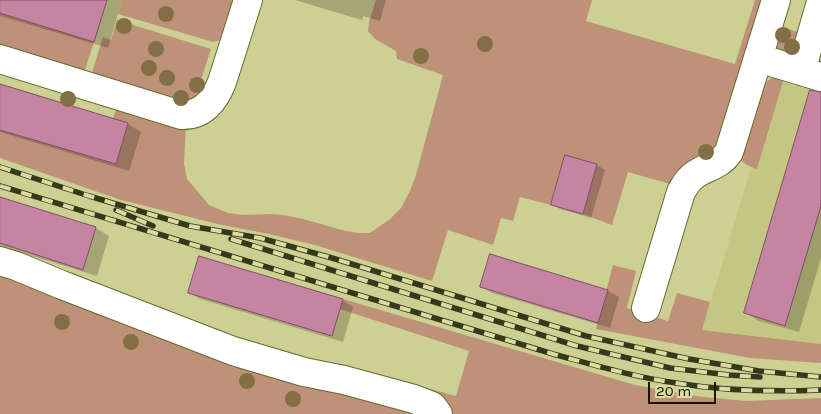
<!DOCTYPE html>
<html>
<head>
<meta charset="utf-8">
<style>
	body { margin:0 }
	#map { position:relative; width:821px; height:414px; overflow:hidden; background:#cdd093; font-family:Karla,sans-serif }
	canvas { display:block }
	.scale { position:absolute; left:648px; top:382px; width:68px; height:22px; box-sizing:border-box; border:2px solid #151601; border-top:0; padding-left:6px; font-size:15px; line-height:18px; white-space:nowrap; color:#151601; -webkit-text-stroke:4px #dadda0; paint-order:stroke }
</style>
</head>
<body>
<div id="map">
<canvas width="821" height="414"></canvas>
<div class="scale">20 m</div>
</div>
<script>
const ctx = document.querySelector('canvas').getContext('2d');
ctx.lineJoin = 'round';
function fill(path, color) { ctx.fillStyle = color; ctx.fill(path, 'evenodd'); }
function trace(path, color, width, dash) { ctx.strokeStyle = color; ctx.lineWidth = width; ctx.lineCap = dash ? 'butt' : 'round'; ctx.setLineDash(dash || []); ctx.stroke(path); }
const built = new Path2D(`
	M779,76L821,89V344L702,330Z`);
const green = new Path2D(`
	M122,0H240L228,38L213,42L118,14Z
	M376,0H592L586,21L735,64L755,0H767L721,148L677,186L628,172L612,225L583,214L597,164L565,155L551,205L520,197L513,221L501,218L493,245L448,230L432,281L315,245L269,234L222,225L121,200L0,158V130L116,164L128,123L113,119L118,103L186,123L184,164L187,179L209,205L228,213L243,215L270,214L284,215L303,219L342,230L358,233H370L390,219L401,208L410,191L416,175L443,75L397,59L396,51L375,39L368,31L369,22Z
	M0,13L94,42L83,76L0,50Z
	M117,20L211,49L193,105L90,79L103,37L111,40Z
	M779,26L804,34L794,57L773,51Z
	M779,76L784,78L757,169C751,167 745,165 741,160L763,86C767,80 772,77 779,76Z
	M613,265L636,271L627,308L668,321L677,293L710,302L702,330L821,344V363L750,358L596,329Z
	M0,270L425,414H0Z
	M343,299L635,385L695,396L746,401L821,398V414H447L442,404L431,389L456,396L469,351L340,309Z`);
const shadow = new Path2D(`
	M0,0H122L108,48L0,16Z
	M295,0H386L380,21L363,16L362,20Z
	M0,86L128,124L141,132L129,171L0,132Z
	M821,101V258L799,332L759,321L746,313Z
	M597,165L605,170L591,218L560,209L552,204Z
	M0,198L96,228L109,236L97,276L0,246Z
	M481,286L608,291L619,297L610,328L492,293Z
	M189,292L342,300L353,307L343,342L200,299Z`);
const building = new Path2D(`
	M0,0H107L94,42L0,13Z
	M0,84L128,123L116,164L0,130Z
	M810,90L821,92V206L785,326L744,313Z
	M565,155L597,164L583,214L551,205Z
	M0,197L96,227L83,270L0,243Z
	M490,254L608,290L598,323L480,287Z
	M199,256L343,299L332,336L188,293Z`);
const minor = new Path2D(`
	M776,0L758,58L821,77
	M0,59L181,115C203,116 215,100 222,82L248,0
	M801,71L821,2
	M0,261L16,266L62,285L233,351L304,372L344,380L414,399L432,406L438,414
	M646,308L681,192C684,187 686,183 690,179C702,166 717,169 729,152L758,58`);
const rail = new Path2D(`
	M0,167L89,196L190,226L260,238L332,258L586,336L689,359L759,371L821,377
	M0,186L553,354C594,365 634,377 676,383C724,391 773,392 821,390
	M116,210L153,226
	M231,239L577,346L670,368L729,375L760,377`);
const trees = [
	[166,14],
	[124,26],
	[783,35],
	[485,44],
	[792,47],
	[156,49],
	[421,56],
	[149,68],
	[167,78],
	[197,85],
	[181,98],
	[68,99],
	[706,152],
	[62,322],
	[131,342],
	[247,381],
	[293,399]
];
fill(built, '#c4c782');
fill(green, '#be9278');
fill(shadow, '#0003');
fill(building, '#c585a2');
trace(building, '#824c66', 1);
trace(minor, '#67692f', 30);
trace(minor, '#fff', 28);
trace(rail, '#36381b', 5.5);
trace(rail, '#dadda0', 4, [11]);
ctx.fillStyle = '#836f45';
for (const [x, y] of trees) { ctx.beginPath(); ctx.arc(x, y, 8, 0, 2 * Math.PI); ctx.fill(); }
</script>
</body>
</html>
